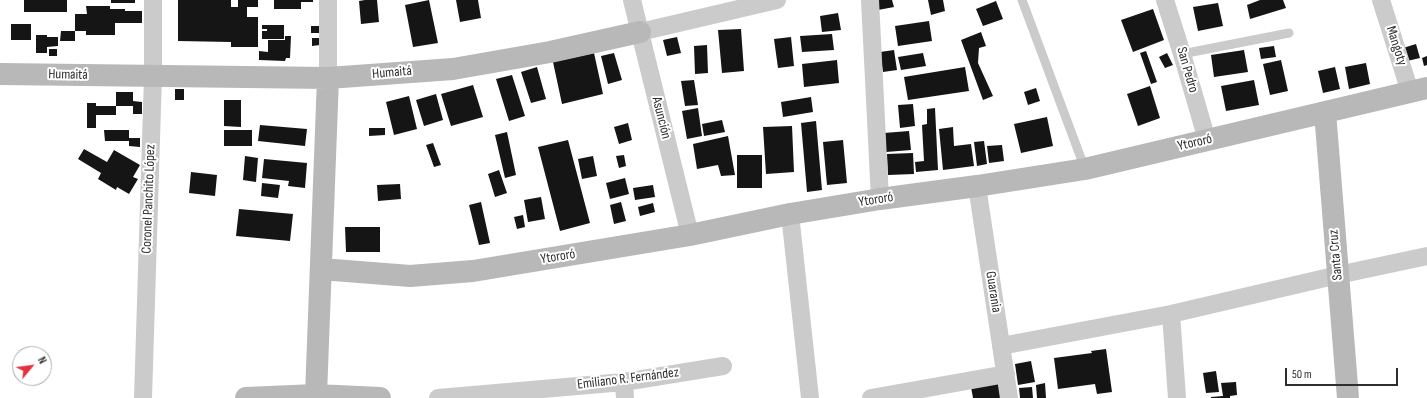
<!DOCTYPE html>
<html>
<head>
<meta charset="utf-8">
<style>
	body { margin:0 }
	#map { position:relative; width:1427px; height:398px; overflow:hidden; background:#fff; font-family:"Sofia Sans Condensed",sans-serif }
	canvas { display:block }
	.north { position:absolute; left:12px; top:346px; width:40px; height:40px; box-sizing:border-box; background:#fff; border:1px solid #ababab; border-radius:50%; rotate:61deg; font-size:11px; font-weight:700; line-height:16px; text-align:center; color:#2e2e2e }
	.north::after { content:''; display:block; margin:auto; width:14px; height:18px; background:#e4303f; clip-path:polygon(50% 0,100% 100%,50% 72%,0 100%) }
	.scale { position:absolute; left:1285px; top:368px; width:113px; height:18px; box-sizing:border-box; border:2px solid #2e2e2e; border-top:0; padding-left:5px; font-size:12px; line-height:14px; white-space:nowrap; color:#2e2e2e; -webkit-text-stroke:3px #fff; paint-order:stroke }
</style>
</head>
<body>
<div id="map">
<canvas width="1427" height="398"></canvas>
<div class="north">N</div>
<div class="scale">50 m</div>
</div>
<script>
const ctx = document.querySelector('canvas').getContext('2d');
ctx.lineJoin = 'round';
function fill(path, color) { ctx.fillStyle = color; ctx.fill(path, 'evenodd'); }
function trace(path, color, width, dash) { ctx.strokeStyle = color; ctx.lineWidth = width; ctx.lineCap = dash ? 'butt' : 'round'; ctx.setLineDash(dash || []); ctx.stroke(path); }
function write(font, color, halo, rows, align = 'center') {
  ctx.font = font + ' "Sofia Sans Condensed",sans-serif'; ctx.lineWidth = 4; ctx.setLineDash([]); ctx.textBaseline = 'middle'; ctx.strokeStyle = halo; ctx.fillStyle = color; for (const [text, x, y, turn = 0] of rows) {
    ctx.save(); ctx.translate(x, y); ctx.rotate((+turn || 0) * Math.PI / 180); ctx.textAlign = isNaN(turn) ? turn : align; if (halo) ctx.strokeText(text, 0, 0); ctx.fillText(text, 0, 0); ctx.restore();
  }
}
const building = new Path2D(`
	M24,0H67V12H24Z
	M111,0H135V3H111Z
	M178,0H231V7H238V0H258V7H247V17H258V47H231V42L178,41Z
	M274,0H313V2H301V9H274Z
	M365,0H377L379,22L361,24L359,1Z
	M429,0L438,43L413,47L405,5Z
	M456,0H478L481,18L460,22Z
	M876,0H892L894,7L878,10Z
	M928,0H943L945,11L931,15Z
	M1260,0H1283L1286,8L1250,19L1247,5Z
	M996,1L1003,19L983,26L976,9Z
	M1218,3L1223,26L1198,31L1193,7Z
	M86,6H110V9H125V11H142V23H115V35H86V31H75V14H87Z
	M1153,9L1164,40L1133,52L1121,20Z
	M838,13L841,30L822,32L820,16Z
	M929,21L932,41L898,46L895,26Z
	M11,24H31V40H11Z
	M262,25H284V39H262V31H267V29H262Z
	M311,26H320V33H311Z
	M741,29L744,71L722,73L718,30Z
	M61,31H75V41H60Z
	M981,32L986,46L979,48L978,63L993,96L983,100L961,40Z
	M832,34L834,50L802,52L800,36Z
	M36,35H47V37H58V46L47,47V53H36Z
	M285,36H291L290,58H286L285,61L259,60V51L268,52V40H285Z
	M677,37L681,53L667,56L663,40Z
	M791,37L794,66L778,68L774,39Z
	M312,38H320V45L312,46Z
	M1416,44L1420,58L1407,61L1403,48Z
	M707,45L708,73L695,74L694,46Z
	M1274,46L1276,57L1261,59L1259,48Z
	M49,49H57V56H49Z
	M894,50L897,70L883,72L880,52Z
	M1244,50L1248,72L1214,77L1211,55Z
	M1146,51L1157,82L1151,84L1140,53Z
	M594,53L603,94L562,104L553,62Z
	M614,53L622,80L608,84L601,56Z
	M923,53L926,66L901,70L898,57Z
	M1167,53L1173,65L1165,68L1159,57Z
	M1427,56V65L1424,66L1422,58Z
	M837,60L839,83L804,87L802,64Z
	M1281,60L1288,91L1270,95L1263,64Z
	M1366,63L1370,84L1349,89L1345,67Z
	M537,67L546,99L531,103L521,72Z
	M965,67L969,91L908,100L904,77Z
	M1335,67L1340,89L1323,93L1318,71Z
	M512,75L525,116L509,121L496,79Z
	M694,80L698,105L685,106L681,81Z
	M1254,80L1259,105L1226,111L1221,86Z
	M473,85L483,117L451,126L441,94Z
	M1150,86L1160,118L1138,126L1127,94Z
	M1036,88L1040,101L1028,105L1024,92Z
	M175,89H184V100H175Z
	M116,92H133V101L142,102V114H133V106H116Z
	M436,94L443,120L424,126L416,100Z
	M409,96L417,129L394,135L386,102Z
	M811,97L813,112L783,117L781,102Z
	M224,100H241V127L224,126Z
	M87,103H96V106H116V115H96V128H87Z
	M913,104L915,126L900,128L898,105Z
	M698,108L702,136L687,139L682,111Z
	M935,108L938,170L916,172L915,162L924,161L922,125L927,124V109Z
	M1047,117L1053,146L1021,153L1014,124Z
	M722,120L725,132L704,136L702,124Z
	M816,121L822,190L807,192L801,123Z
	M628,123L632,140L619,144L614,127Z
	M260,125L307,129L305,146L258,141Z
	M792,126L794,172L766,174L763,127Z
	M953,127L954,146L971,144L974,166L943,170L939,129Z
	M369,128H385V135L369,136Z
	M104,130H129V138H140V147L129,146V141H105Z
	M224,130H252V146H224Z
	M909,131L911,150L886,152L884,133Z
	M507,132L516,175L505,178L495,135Z
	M728,136L735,175L721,176L718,165L697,169L693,144Z
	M568,140L590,223L560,231L538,147Z
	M843,140L847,183L827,185L823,142Z
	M984,141L987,164L977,166L974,142Z
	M433,143L441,165L434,167L426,145Z
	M1002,145L1004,161L989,163L987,146Z
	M84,149L107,162L114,150L140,165L133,177L138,179L129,194L117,187L116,190L98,179L101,173L78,159Z
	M913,153L914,174L888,175L887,154Z
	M624,155L626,166L619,168L616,156Z
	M737,155H762V188H737Z
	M245,156L258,158L256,182L243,180Z
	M593,156L597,176L582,179L578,159Z
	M264,159L307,163L305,188L288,186L289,181L262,178Z
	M499,170L507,193L495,197L488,174Z
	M191,172L217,175L215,196L189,193Z
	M625,178L629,194L610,199L606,183Z
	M262,183L280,185L278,198L261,196Z
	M400,184L401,199L378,201L377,185Z
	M653,185L655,197L635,200L633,188Z
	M541,197L545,219L528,222L524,200Z
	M481,202L490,243L479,245L469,205Z
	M621,202L626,221L614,224L610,205Z
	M653,203L655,212L640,216L638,207Z
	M239,209L293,214L290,241L236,236Z
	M523,215L525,227L517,229L514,217Z
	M345,227H380V252H346Z
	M1106,349L1112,392L1097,394L1095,384L1058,389L1054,358L1092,353L1091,351Z
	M1031,361L1035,382L1018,385L1015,364Z
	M1216,371L1219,392L1206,393L1203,373Z
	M1000,382L1003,398H973L971,387Z
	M1236,382L1237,395L1230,396V398H1211V397L1223,396L1221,383Z
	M1045,383L1046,398H1037L1036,385Z
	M1032,387L1033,398H1020L1019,388Z`);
const lane = new Path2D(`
	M1022,0L1085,169
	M1182,54L1289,33`);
const street = new Path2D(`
	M328,0V78
	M632,0L690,235
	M870,0L880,199
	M1165,0L1182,54L1207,140
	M1381,0L1410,92
	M640,32L777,0
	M977,186L1009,398
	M790,214L810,398
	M1171,314L1177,398
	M1001,346L1171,314L1338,275L1427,256
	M624,382L625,398
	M143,398L153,76V0
	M438,398L624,382L723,366
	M871,398L1006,374`);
const secondary = new Path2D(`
	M0,74L328,78L453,69L550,52L640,32
	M1325,112L1348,398
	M321,269L410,276L473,271L690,235L790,214L880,199L977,186L1085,169L1427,88
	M316,395L328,78
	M246,398L316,395L380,398`);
const streetNames = [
	["Mangoty",1396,46,72],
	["San Pedro",1187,70,74],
	["Humaitá",392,73,-5],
	["Humaitá",68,75,1],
	["Asunción",661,118,76],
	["Ytororó",1195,143,-13],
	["Coronel Panchito López",149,199,-88],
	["Ytororó",876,200,-9],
	["Santa Cruz",1336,255,-95],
	["Ytororó",558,257,-9],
	["Guarania",993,292,81],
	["Emiliano R. Fernández",628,379,-7]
];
fill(building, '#151515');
trace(lane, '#cbcbcb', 9);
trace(street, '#cbcbcb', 18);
trace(secondary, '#b8b8b8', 22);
write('14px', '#2e2e2e', '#fff', streetNames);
</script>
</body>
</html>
